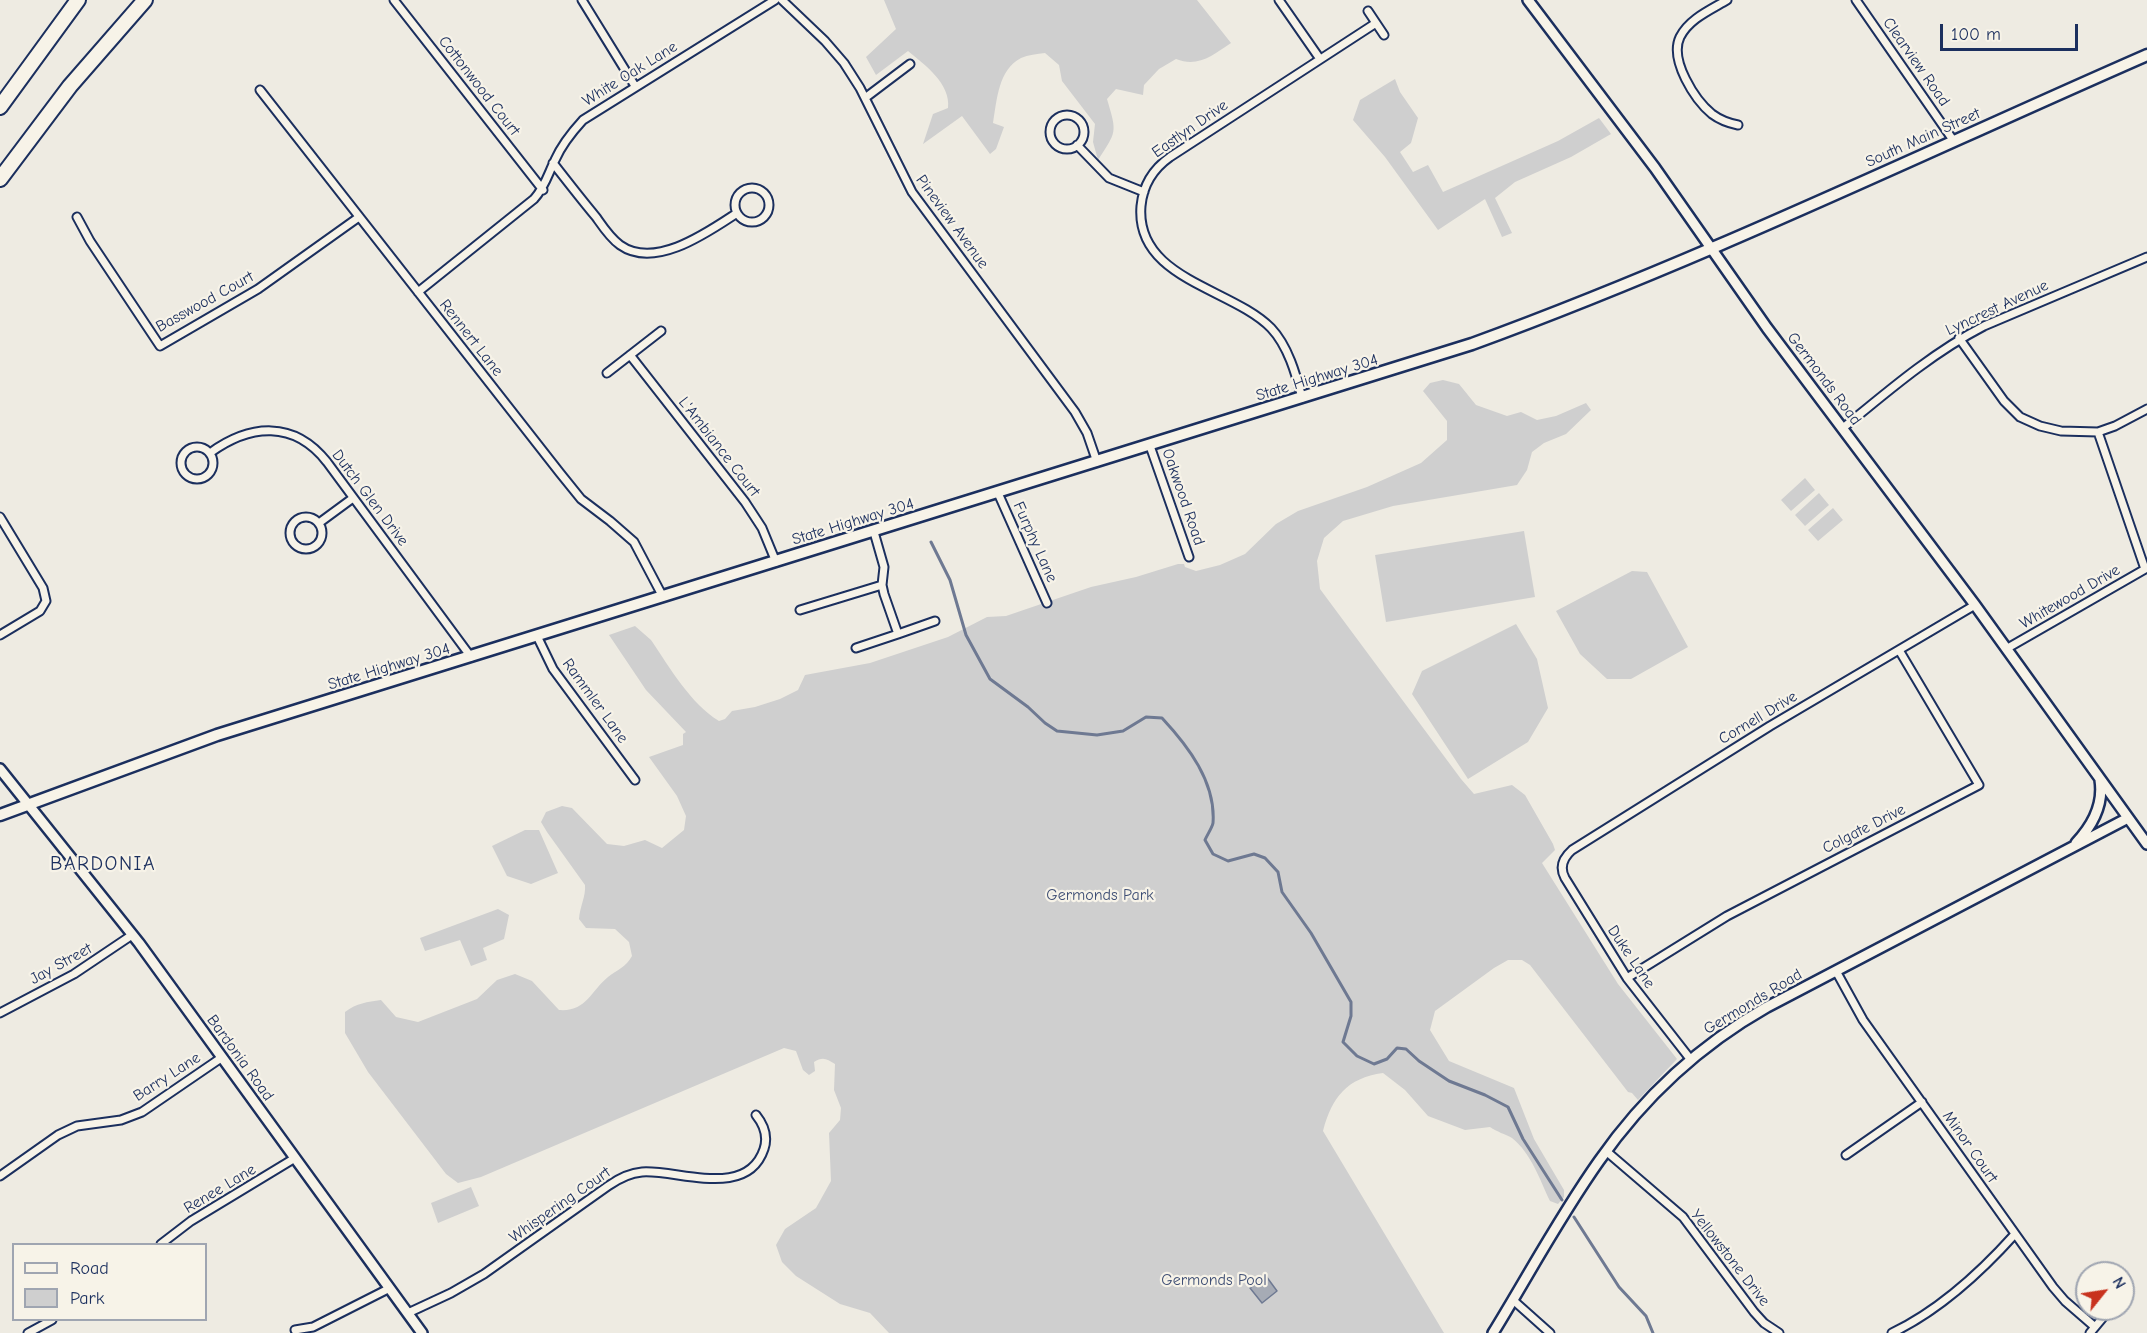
<!DOCTYPE html>
<html>
<head>
<meta charset="utf-8">
<style>
	body { margin:0 }
	#map { position:relative; width:2147px; height:1333px; overflow:hidden; background:#eeebe2; font-family:"Comic Neue",sans-serif }
	canvas { display:block }
	.legend { position:absolute; left:12px; top:1243px; width:195px; height:78px; box-sizing:border-box; background:#f7f3e8; border:2px solid #9fa5b1; margin:0; padding:8px 10px; list-style:none; font-size:18px; color:#1b2f5e }
	.legend li { display:flex; align-items:center; gap:12px; height:30px }
	.legend b { width:30px; border:2px solid #9fa5b1 }
	.north { position:absolute; left:2075px; top:1261px; width:60px; height:60px; box-sizing:border-box; background:#f7f3e8; border:2px solid #9fa5b1; border-radius:50%; rotate:60deg; font-size:16px; font-weight:700; line-height:24px; text-align:center; color:#1b2f5e }
	.north::after { content:''; display:block; margin:auto; width:21px; height:27px; background:#c8321e; clip-path:polygon(50% 0,100% 100%,50% 72%,0 100%) }
	.scale { position:absolute; left:1940px; top:24px; width:138px; height:27px; box-sizing:border-box; border:3px solid #1b2f5e; border-top:0; padding-left:8px; font-size:18px; line-height:21px; white-space:nowrap; color:#1b2f5e; -webkit-text-stroke:4px #f7f3e8; paint-order:stroke }
</style>
</head>
<body>
<div id="map">
<canvas width="2147" height="1333"></canvas>
<ul class="legend">
<li><b style="height:8px;background:#f7f3e8"></b>Road</li>
<li><b style="height:16px;background:#cfcfcf"></b>Park</li>
</ul>
<div class="north">N</div>
<div class="scale">100 m</div>
</div>
<script>
const ctx = document.querySelector('canvas').getContext('2d');
ctx.lineJoin = 'round';
function fill(path, color) { ctx.fillStyle = color; ctx.fill(path, 'evenodd'); }
function trace(path, color, width, dash) { ctx.strokeStyle = color; ctx.lineWidth = width; ctx.lineCap = dash ? 'butt' : 'round'; ctx.setLineDash(dash || []); ctx.stroke(path); }
function write(font, color, halo, rows, align = 'center') {
  ctx.font = font + ' "Comic Neue",sans-serif'; ctx.lineWidth = 4.5; ctx.setLineDash([]); ctx.textBaseline = 'middle'; ctx.strokeStyle = halo; ctx.fillStyle = color; for (const [text, x, y, turn = 0] of rows) {
    ctx.save(); ctx.translate(x, y); ctx.rotate((+turn || 0) * Math.PI / 180); ctx.textAlign = isNaN(turn) ? turn : align; if (halo) ctx.strokeText(text, 0, 0); ctx.fillText(text, 0, 0); ctx.restore();
  }
}
const green = new Path2D(`
	M884,0H1197L1231,43C1213,55 1198,68 1176,59L1159,69L1144,85L1143,95L1116,89L1107,99C1117,133 1117,131 1098,160L1093,142L1095,124L1062,81L1059,65L1045,53C1037,54 1028,55 1021,58C998,70 997,100 993,123L1004,127L996,149L990,154L962,116L923,144L933,114L948,108C951,84 925,65 908,51L876,75L866,57L896,29Z
	M1395,79L1400,92L1418,118L1411,143L1400,152L1413,172L1428,165L1443,192L1558,141L1599,118L1611,134L1571,157L1515,182L1495,198L1512,233L1502,237L1485,199L1438,230L1385,157L1353,120L1360,100Z
	M1443,380L1459,384L1476,405L1507,416L1521,412L1537,420L1556,416L1586,403L1591,410L1566,434L1544,443L1532,452L1527,470L1517,485L1393,506L1343,521L1324,538L1317,561L1320,589L1461,779L1474,794L1512,785L1525,795L1553,844L1555,850L1542,863L1618,984L1677,1059L1638,1100L1632,1093L1628,1092L1530,965L1522,960H1508L1494,968L1435,1011L1430,1030L1449,1061L1514,1088L1534,1139L1564,1190V1197L1558,1204L1550,1201C1540,1180 1531,1153 1512,1138C1505,1134 1497,1132 1490,1127L1465,1130L1428,1116L1405,1090L1383,1073C1347,1078 1332,1097 1323,1131L1444,1333H889L870,1313L840,1304L796,1276L782,1262L776,1245L785,1229L816,1208L831,1181L829,1133L840,1120L841,1108L834,1090L835,1064C827,1059 823,1056 814,1062L815,1071L809,1075L803,1070L796,1051L784,1048L481,1177L458,1183L446,1174L368,1072L345,1033V1012C357,1003 367,1002 381,1000L396,1017L418,1022L477,999L497,980L515,974L532,981L559,1010C586,1012 590,992 608,977C617,970 626,967 632,956L629,942L615,929L586,928L579,919C580,906 586,896 585,885L547,832L541,822L546,812L562,806L572,808L607,844L624,846L645,840L662,848L684,830L686,816L677,796L649,757L683,745V734L686,732L646,690L609,635L635,626L651,640C670,668 690,703 719,721L725,719L732,711L755,707L780,699L798,690L805,675L870,663L948,637L987,617L1006,616L1091,587L1136,577L1178,564H1184L1185,567L1196,571L1220,565L1245,554L1276,524L1298,511L1367,487L1421,463L1447,440V421L1423,391L1430,383Z
	M1805,478L1815,490L1791,511L1781,500Z
	M1819,493L1829,505L1805,526L1795,515Z
	M1833,508L1843,520L1818,541L1808,530Z
	M1524,531L1535,597L1386,622L1375,555Z
	M1632,571L1647,572L1688,647L1631,679H1607L1580,654L1556,611Z
	M1516,624L1537,659L1548,708L1528,742L1468,779L1412,694L1422,671Z
	M525,830H539L558,873L531,884L507,876L492,846Z
	M498,909L509,915L504,939L483,948L487,960L471,966L460,940L425,951L420,938Z
	M471,1187L479,1206L438,1223L431,1203Z`);
const water = new Path2D(`
	M1266,1276L1277,1291L1262,1303L1250,1288Z`);
const stream = new Path2D(`
	M931,542L950,580L966,635L990,679L1028,707L1045,723L1057,731L1097,735L1123,731L1146,717L1162,718C1188,746 1216,782 1213,823C1212,828 1207,835 1205,840L1213,854L1228,861L1254,854L1265,858L1278,872L1282,892L1311,933L1351,1002V1016L1343,1042L1357,1056L1374,1064L1387,1059L1397,1048L1406,1049L1419,1061L1449,1081L1485,1095L1508,1107L1523,1139L1562,1200
	M1574,1217L1619,1287L1646,1316L1653,1333`);
const minor = new Path2D(`
	M394,0L543,190
	M582,0L635,86
	M782,0L825,41L844,63L860,88L912,192L1075,412L1087,433L1097,462
	M1279,0L1320,59
	M1727,0C1710,10 1689,19 1680,37C1669,60 1695,100 1712,114C1720,120 1728,123 1738,125
	M1856,0L1953,140
	M1368,11L1384,35
	M260,90L560,473L581,499L610,521L634,542L663,597
	M865,98L910,64
	M1050 132a17 17 0 1 1 34 0a17 17 0 1 1-34 0Z
	M1077,145L1109,178L1144,192
	M553,163C567,181 581,199 596,217C603,227 610,238 620,245C655,270 708,232 737,213
	M735 205a17 17 0 1 1 34 0a17 17 0 1 1-34 0Z
	M77,217L90,241L160,346L258,289L359,217
	M418,292L534,199C545,187 548,174 555,160C562,144 572,132 583,120L775,0
	M1959,338L2004,401L2020,417L2040,426L2061,431L2098,432L2115,426L2147,409
	M630,355L745,502L762,528L776,562
	M607,373L661,331
	M1302,398C1296,374 1288,346 1271,328C1232,288 1135,279 1141,206C1143,185 1153,169 1170,157L1376,23
	M1843,428C1888,391 1932,353 1984,326L2147,257
	M2098,432L2145,569
	M1150,446L1189,557
	M181 463a16 16 0 1 1 32 0a16 16 0 1 1-32 0Z
	M210,453C250,424 294,420 327,462L471,657
	M998,493L1047,603
	M290 533a16 16 0 1 1 32 0a16 16 0 1 1-32 0Z
	M0,517L43,588L46,601L40,611L0,635
	M319,523L353,498
	M800,610L882,585
	M898,634L935,621
	M537,636L553,669L635,780
	M856,648L898,634L884,594L882,585L884,567L874,532
	M2006,649L2147,568
	M1836,971L1863,1020L2053,1287L2065,1301L2095,1327
	M1627,978L1727,916L1979,785L1899,650
	M0,1013L74,974L132,935
	M1691,1060L1627,978L1565,878C1559,867 1563,858 1572,850L1770,726L1975,605
	M1606,1151L1683,1217L1754,1312L1764,1323L1779,1333
	M1846,1155L1922,1102
	M0,1176L58,1135L77,1126L121,1120L142,1112L221,1058
	M161,1244L191,1221L295,1158
	M1513,1300L1550,1333
	M408,1313L451,1293L484,1274L608,1186C618,1179 629,1173 642,1172C677,1169 747,1200 764,1149C768,1137 764,1125 756,1115
	M295,1330L313,1327L390,1288
	M28,1333L52,1320
	M1892,1333C1940,1310 1980,1273 2015,1234
	M2090,1333L2105,1315`);
const tertiary = new Path2D(`
	M1528,0L1655,168L1767,328L1975,605L2147,844
	M0,769L139,943L422,1333
	M2076,843C2092,826 2104,805 2100,780
	M1493,1333C1528,1276 1560,1216 1599,1161C1643,1098 1700,1045 1767,1007L2128,818`);
const primary = new Path2D(`
	M0,815L217,735L1472,344C1702,260 1923,153 2147,55`);
const motorway = new Path2D(`
	M0,107L78,0
	M0,179L70,86L145,0`);
const streetNames = [
	["Clearview Road",1916,62,55],
	["White Oak Lane",630,74,-32],
	["Cottonwood Court",479,86,52],
	["Eastlyn Drive",1190,129,-35],
	["South Main Street",1923,138,-24],
	["Pineview Avenue",952,222,54],
	["Basswood Court",205,302,-29],
	["Lyncrest Avenue",1997,308,-25],
	["Rennert Lane",471,338,52],
	["State Highway 304",1317,378,-17],
	["Germonds Road",1824,379,53],
	["L'Ambiance Court",719,447,52],
	["Oakwood Road",1183,497,71],
	["Dutch Glen Drive",370,498,53],
	["State Highway 304",853,522,-17],
	["Furphy Lane",1035,542,66],
	["Whitewood Drive",2070,597,-30],
	["State Highway 304",389,667,-17],
	["Rammler Lane",595,701,54],
	["Cornell Drive",1758,718,-31],
	["Colgate Drive",1864,829,-27],
	["Duke Lane",1631,957,56],
	["Jay Street",61,964,-29],
	["Germonds Road",1753,1002,-31],
	["Bardonia Road",240,1058,54],
	["Barry Lane",167,1077,-33],
	["Minor Court",1970,1147,55],
	["Renee Lane",220,1189,-31],
	["Whispering Court",560,1205,-35],
	["Yellowstone Drive",1730,1258,52]
];
const parkNames = [
	["Germonds Park",1100,895],
	["Germonds Pool",1214,1280]
];
const quarterNames = [
	["BARDONIA",103,864]
];
fill(green, '#cfcfcf');
fill(water, '#a6abb5');
trace(water, '#6e7992', 1.5);
trace(stream, '#6e7992', 3);
trace(minor, '#1b2f5e', 11);
trace(tertiary, '#1b2f5e', 14);
trace(primary, '#1b2f5e', 15);
trace(motorway, '#1b2f5e', 18);
trace(minor, '#f7f3e8', 7);
trace(tertiary, '#f7f3e8', 9);
trace(primary, '#f7f3e8', 10);
trace(motorway, '#f7f3e8', 14);
write('16px', '#1b2f5e', '#f7f3e8', streetNames);
write('16px', '#3f4f75', '#f7f3e8', parkNames);
ctx.letterSpacing = '1.5px';
write('20px', '#1b2f5e', '#f7f3e8', quarterNames);
ctx.letterSpacing = '0px';
</script>
</body>
</html>
